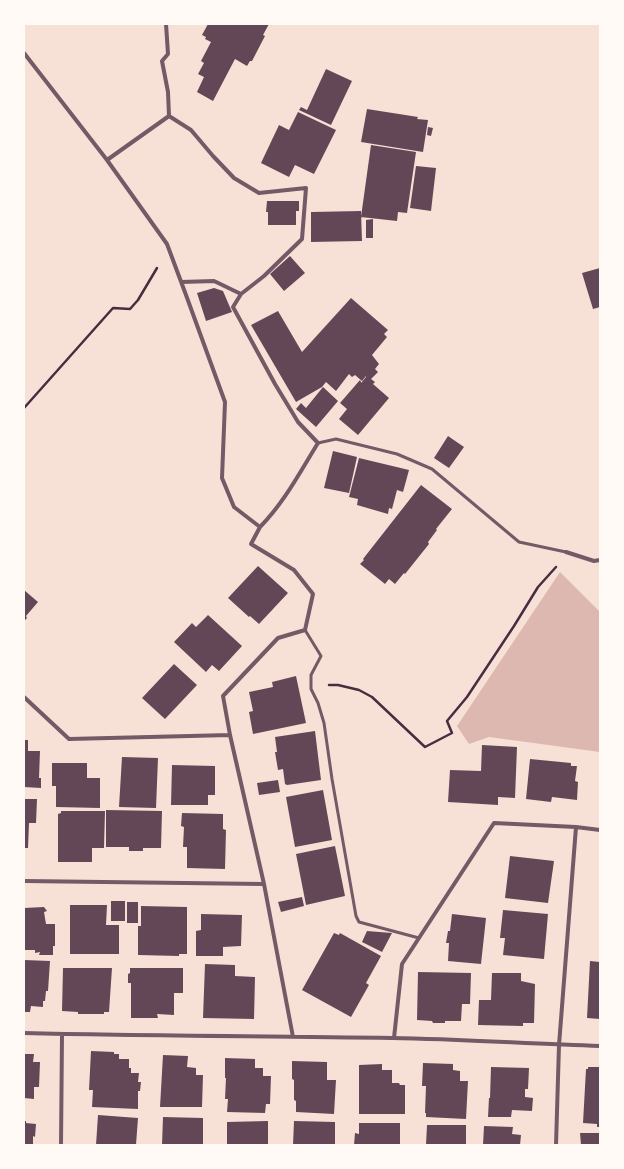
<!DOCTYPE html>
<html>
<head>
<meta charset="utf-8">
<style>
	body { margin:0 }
	#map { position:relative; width:624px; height:1169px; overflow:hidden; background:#f7e1d7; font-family:Arial,sans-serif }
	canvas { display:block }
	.frame { position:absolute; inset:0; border:25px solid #fffaf5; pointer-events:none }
</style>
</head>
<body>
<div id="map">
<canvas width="624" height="1169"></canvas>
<div class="frame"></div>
</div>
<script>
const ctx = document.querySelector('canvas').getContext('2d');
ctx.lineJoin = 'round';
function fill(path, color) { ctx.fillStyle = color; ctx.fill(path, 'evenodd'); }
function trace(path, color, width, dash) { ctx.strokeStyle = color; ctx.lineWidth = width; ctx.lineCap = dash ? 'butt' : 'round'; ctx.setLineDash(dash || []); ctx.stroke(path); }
const water = new Path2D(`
	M560,572L600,612V752L489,737L469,744L457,726Z`);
const building = new Path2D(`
	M208,24H269L263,35L265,36L252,61H250L247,66L235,59L213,101L197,92L204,77L198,74L204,63L201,61L211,42L205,39L206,37L202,35Z
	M326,69L352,81L331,125L299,110L301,107L307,110Z
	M367,109L418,117L417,119L428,120L423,152L361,142Z
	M298,112L336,130L314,174L295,165L289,177L261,163L279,125L289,130Z
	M428,127L433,128L431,136L427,135Z
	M371,145L416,152L407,213L398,212L397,221L361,217Z
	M416,166L436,168L431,211L410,208Z
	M267,201H299V211H296V225H268V212H266Z
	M361,211L362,241L311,242V212Z
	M373,219V238H366V220Z
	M290,256L305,273L284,291L270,274Z
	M600,268V307L593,309L582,273Z
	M214,288L223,291L232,312L206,321L197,293Z
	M351,298L388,330L384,334L387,337L372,355L379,364L375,369L378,372L371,379L375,382L373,384L389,398L358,435L339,419L347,409L340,403L360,380L361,382V383L366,377V376L362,381L355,375L352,377L349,374L336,391L326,382L322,387L296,402L251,325L278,311L302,352Z
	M323,387L338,401L316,427L296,409L301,403L306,408Z
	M448,436L464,447L449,468L434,458Z
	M333,451L357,457L349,493L324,488Z
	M359,458L409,470L403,492L397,490L392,509L389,508L388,514L357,505L358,499L349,497Z
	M421,485L452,509L436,529L437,530L428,542L429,544L405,574L404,573L395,584L389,579L385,584L360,564L364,560L363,559Z
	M258,566L288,593L259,624L250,616L249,617L228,598Z
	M24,590L38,602L26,616L27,618L24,621Z
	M208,615L242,646L219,671L212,665L206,672L174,642L192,623L196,627Z
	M174,664L197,685L165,719L142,698Z
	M296,676L306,723L253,734L249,712L253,711L249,692L273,687L272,682Z
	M315,731L321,780L287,785L285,784L283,769L278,770L275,752H277L275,737Z
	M24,740H28V751H40L39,778H41V788L24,787Z
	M482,745L517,747L515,798L498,797V805L448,802L450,770L481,771Z
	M122,757L158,758L156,808L119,807Z
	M530,759L571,763V766H577L575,781L578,782L577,800L552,797L551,802L526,799Z
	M52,763H87V778H100V808L56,807V786H52Z
	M172,765L215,766V795H208V805H171Z
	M278,780L280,792L259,795L257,783Z
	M323,790L332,840L295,847L286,797Z
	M24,799H37L36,823H29L28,848H24Z
	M106,810L162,811L161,848H143V851H129V847H106Z
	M61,811H105L104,848H92V862H58V814L61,813Z
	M182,813L223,814V829L226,830L225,869L187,868V847H183L184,827L181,826Z
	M335,846L345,896L306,905L296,854Z
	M510,856L554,861L548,903L505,898Z
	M302,897L304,906L281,912L278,902Z
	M111,901H125V921H111Z
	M127,902H138V923H127Z
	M70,905H107L106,925H119V954H70Z
	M141,906L187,907V954H179V956L138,955V926H141Z
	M44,907L47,911L44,912L46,924H55V946H53V955H39L40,952L35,953V950H24V908Z
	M503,910L548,914L544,959L503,955L505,938H500Z
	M201,914L242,915L241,946L223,947V956H196V931L201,930Z
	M452,914L486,918L481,964L448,961L449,943H446L448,931H450Z
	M367,931L392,933L382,952L362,942Z
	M334,933L339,935L340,933L381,956L366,983L369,985L351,1017L302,990Z
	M24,960L50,961L48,991H46L45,1001H43V1007L31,1006L30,1012H24Z
	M590,961L600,962V1019L587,1018Z
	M205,964L235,965V976L255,977L254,1019L203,1018Z
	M63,968H112L109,1012H104V1014H78V1012L62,1011Z
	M130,968H183V993H174V1015L157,1014L158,1018H131V983H128V974L130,973Z
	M418,972L471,973L470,1004H462L461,1021H445V1023H433L432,1021L417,1020Z
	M492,973H521V981L535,984L534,1023H523V1026L478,1025L479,1000H491Z
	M91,1051L114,1052V1054H119V1059H129V1068H131V1073H139L138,1082H141L140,1091H138V1109L92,1107L93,1090H89Z
	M24,1054H34L33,1062H40L39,1087H34V1099L24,1098Z
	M163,1055L188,1056L187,1067L196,1068V1075H203L202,1107H160Z
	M225,1058L255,1059V1068H263V1076H271L270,1104H266L265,1113L227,1112L228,1099H225L226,1078H225Z
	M292,1061L327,1062V1080H336L334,1114L296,1112V1101L294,1100V1080L292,1079Z
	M423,1063L453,1064V1070L460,1071V1081H468L466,1119L426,1117V1113H425L426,1086H422Z
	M382,1064V1070H392V1083H399L400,1085H405V1114H359V1065Z
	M491,1067L529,1068L528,1089H525V1097L533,1098L532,1111L512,1110L511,1117H488L489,1098H490Z
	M588,1067H600V1127H597V1124L583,1123L586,1069H588Z
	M98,1115L138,1118L136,1145H96Z
	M163,1117L203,1118V1145H162Z
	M24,1121H26V1123L36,1124L35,1137L33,1136V1145H24Z
	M268,1121V1145H227V1122Z
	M294,1121L335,1122V1145H293Z
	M359,1123H400V1145H354L355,1133L359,1134Z
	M427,1125H466V1145H426Z
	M484,1126L513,1127L512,1134L521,1135L520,1145H483Z
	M580,1133H600V1145H581Z`);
const path = new Path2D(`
	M24,408L113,308L130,309L138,300L157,268
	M329,685H338L359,690L372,697L425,747L452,733L447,721L467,697L514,626L538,587L556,567`);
const service = new Path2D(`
	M318,443L336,439L397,454L432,469L519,542L566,552
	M305,630L321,656L311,675V689L318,703L324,723L332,779L356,916L359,922L419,938`);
const minor = new Path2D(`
	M24,53L107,160L167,244L186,295L225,402L222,478L234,507L260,527L251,544L294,570L313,594L305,630L278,638L223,696L230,735L264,884L293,1037
	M169,116L191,130L213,156L234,178L259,193L306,188L302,239L264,276L241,294L214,281L181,282
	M107,160L169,116L168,92L162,61L168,54L166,24
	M241,294L233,307L275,384L298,422L318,443C300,472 284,503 260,527
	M566,552L594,561L600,560
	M24,697L69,739L230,735
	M24,881L264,884
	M24,1033C147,1036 269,1036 392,1038C461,1039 531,1044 600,1046
	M394,1038L402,964L494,823L576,827L600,830
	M61,1145L62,1034
	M556,1145L559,1045L576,827`);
fill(water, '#dcb8b0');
fill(building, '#644757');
trace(path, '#4a2c40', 2.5);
trace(service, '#755966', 3);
trace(minor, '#755966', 4);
</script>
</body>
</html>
